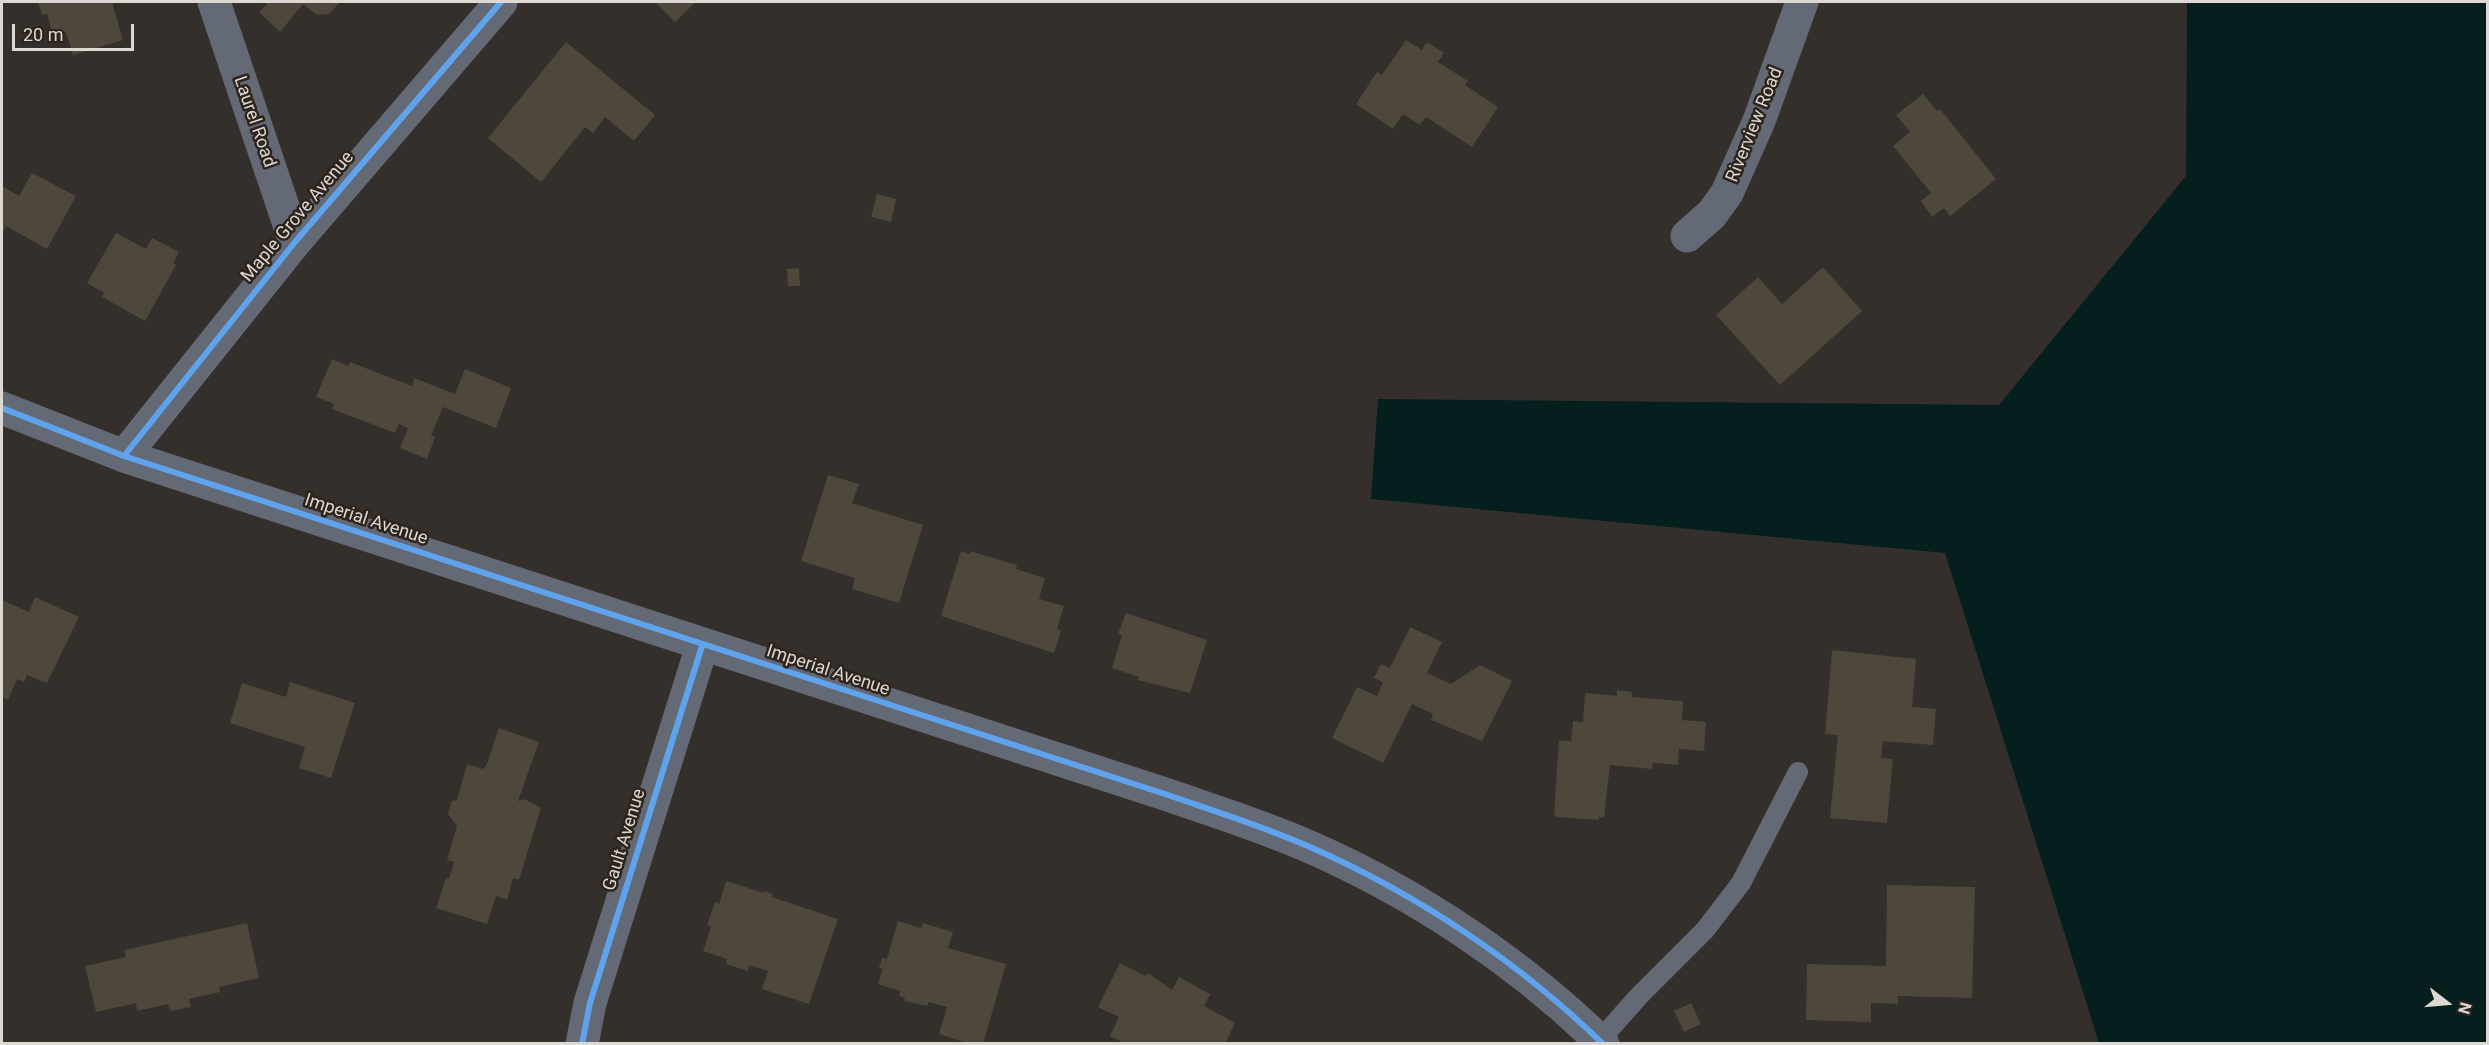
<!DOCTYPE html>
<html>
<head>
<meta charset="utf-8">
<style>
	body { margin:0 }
	#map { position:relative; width:2489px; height:1045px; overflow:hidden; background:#342f2a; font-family:Roboto,sans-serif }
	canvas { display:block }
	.frame { position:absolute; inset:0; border:3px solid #ded8d3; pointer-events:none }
	.north { position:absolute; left:2417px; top:973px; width:60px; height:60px; -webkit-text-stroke:4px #2d241d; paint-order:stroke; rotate:106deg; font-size:16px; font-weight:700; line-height:24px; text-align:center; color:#ded8d3 }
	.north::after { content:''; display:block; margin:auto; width:21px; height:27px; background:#ded8d3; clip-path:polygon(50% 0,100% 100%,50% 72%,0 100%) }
	.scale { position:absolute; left:12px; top:24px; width:122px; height:27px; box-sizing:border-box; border:3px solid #ded8d3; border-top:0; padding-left:8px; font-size:18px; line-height:21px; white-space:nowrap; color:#ded8d3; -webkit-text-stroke:4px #2d241d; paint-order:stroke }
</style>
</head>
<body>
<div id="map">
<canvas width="2489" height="1045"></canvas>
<div class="frame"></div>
<div class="north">N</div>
<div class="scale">20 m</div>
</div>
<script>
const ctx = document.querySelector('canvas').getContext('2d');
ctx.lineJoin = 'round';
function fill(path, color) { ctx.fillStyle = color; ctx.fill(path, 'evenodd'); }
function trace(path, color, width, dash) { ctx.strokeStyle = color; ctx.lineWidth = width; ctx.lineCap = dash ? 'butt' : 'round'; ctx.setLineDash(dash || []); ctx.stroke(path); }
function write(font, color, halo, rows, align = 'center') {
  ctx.font = font + ' Roboto,sans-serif'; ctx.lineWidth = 5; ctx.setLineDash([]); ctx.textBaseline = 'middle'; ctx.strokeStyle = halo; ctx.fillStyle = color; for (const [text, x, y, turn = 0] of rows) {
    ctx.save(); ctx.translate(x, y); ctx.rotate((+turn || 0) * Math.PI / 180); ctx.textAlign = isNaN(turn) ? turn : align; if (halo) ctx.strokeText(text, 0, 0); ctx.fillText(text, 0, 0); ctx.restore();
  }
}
const water = new Path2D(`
	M2187,2H2487V1043H2099L1945,553L1371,499L1378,399L1999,405L2186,176Z`);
const building = new Path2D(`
	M38,2H112L123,40L73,55L66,32L53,35L47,14L42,15Z
	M264,2H340L329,14L317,15L303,4L280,32L259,12L267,4Z
	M655,2H696L675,22Z
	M1406,40L1422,50L1427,42L1444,53L1438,62L1468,81L1465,85L1498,107L1472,147L1426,117L1420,125L1403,114L1393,129L1356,104L1377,72L1382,75Z
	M566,42L655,115L634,141L605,117L593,133L585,127L541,182L488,138Z
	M1923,94L1937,111L1940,109L1996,179L1950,216L1944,208L1932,217L1921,201L1931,193L1893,146L1910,132L1896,115Z
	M32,173L76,196L47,249L6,226L2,234V186L19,196Z
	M877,194L896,199L891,222L871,217Z
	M116,233L146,249L152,238L179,252L173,263L176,265L145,321L102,297L104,293L87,283Z
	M1823,267L1862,311L1780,385L1716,315L1758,277L1782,304Z
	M799,268L800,286H788L787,269Z
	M332,359L348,366L350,362L412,386L414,378L455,394L465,369L511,388L496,428L443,407L431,436L435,437L427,459L400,448L408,428L399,424L395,433L332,409L334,404L316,397Z
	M828,475L859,484L852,503L923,525L899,603L852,589L855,578L801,561Z
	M961,551L970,554V551L1017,565L1016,569L1045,578L1039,599L1064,606L1057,629L1061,631L1054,653L941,616Z
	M35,597L79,617L47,683L27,675L24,682L17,679L8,700L2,697V600L29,612Z
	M1126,613L1207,640L1190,693L1138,680L1139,677L1112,668L1122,635L1118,634Z
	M1410,627L1442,642L1427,673L1451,684L1480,665L1512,681L1482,741L1431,720L1433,714L1412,704L1383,763L1332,738L1357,687L1377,696L1383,682L1374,678L1381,664L1390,668Z
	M1832,650L1916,659L1912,707L1936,709L1933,745L1883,741L1881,758L1893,759L1887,823L1830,818L1838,735L1825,734Z
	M290,682L355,703L331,778L299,768L305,747L230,723L242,683L286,697Z
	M1617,690L1632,692V697L1683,701L1682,720L1706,722L1704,751L1679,749L1678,765L1653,763L1652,769L1610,765L1604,818L1599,817V820L1557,817L1554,814L1559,740L1571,741L1573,721L1583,722L1585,693L1617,696Z
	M499,728L539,742L518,801L524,799L541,808L519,880L513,878L507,900L496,896L487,924L436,908L446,878L449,879L454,862L447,860L457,826L448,814L452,801L457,800L467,764L483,769L487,764Z
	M726,881L764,893L765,891L773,894L772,897L838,919L809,1004L762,989L768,971L749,965L748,971L726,964L727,959L703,951L711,927L707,925L715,902L719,904Z
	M1887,885L1975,887L1972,998L1898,996V1004L1871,1003V1022L1806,1020L1807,964L1886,966Z
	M898,921L921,928L923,923L953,932L948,948L1006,964L983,1044H970L939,1034L947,1007L929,1002L927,1006L904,1001L905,998L899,996L900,991L878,984L883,969L879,968L882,958L887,959Z
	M247,923L259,978L219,987L220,992L189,999L191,1007L170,1011L168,1004L137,1011L136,1003L96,1012L85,966L126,957L124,950Z
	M1120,963L1146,976L1148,973L1172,990L1179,977L1210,994L1204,1006L1235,1023L1225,1044H1126L1110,1036L1119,1017L1098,1007Z
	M1691,1003L1701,1024L1684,1032L1674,1011Z`);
const service = new Path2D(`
	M1600,1040L1639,996L1705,930L1741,883L1798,772`);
const minor = new Path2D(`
	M214,2L295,242
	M1687,236L1712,214L1727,193L1759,121L1802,2
	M2,408L124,456L1165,794C1214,811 1263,826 1310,847C1417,894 1519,962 1603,1044
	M124,456L295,242L501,2
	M582,1044L590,1003L702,646`);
const cycleway = new Path2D(`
	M2,408L124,456L1165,794C1214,811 1263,826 1310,847C1417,894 1519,962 1603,1044
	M124,456L295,242L501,2
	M582,1044L590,1003L702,646`);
const streetNames = [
	["Laurel Road",254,122,71],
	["Riverview Road",1755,125,-68],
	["Maple Grove Avenue",298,217,-50],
	["Imperial Avenue",366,520,18],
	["Imperial Avenue",828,671,18],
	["Gault Avenue",625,840,-73]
];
fill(water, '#051f1f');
fill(building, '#4d473c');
trace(service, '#636a75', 20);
trace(minor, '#636a75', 33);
trace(cycleway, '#60a3ed', 6);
write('18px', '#ded8d3', '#2d241d', streetNames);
</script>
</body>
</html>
